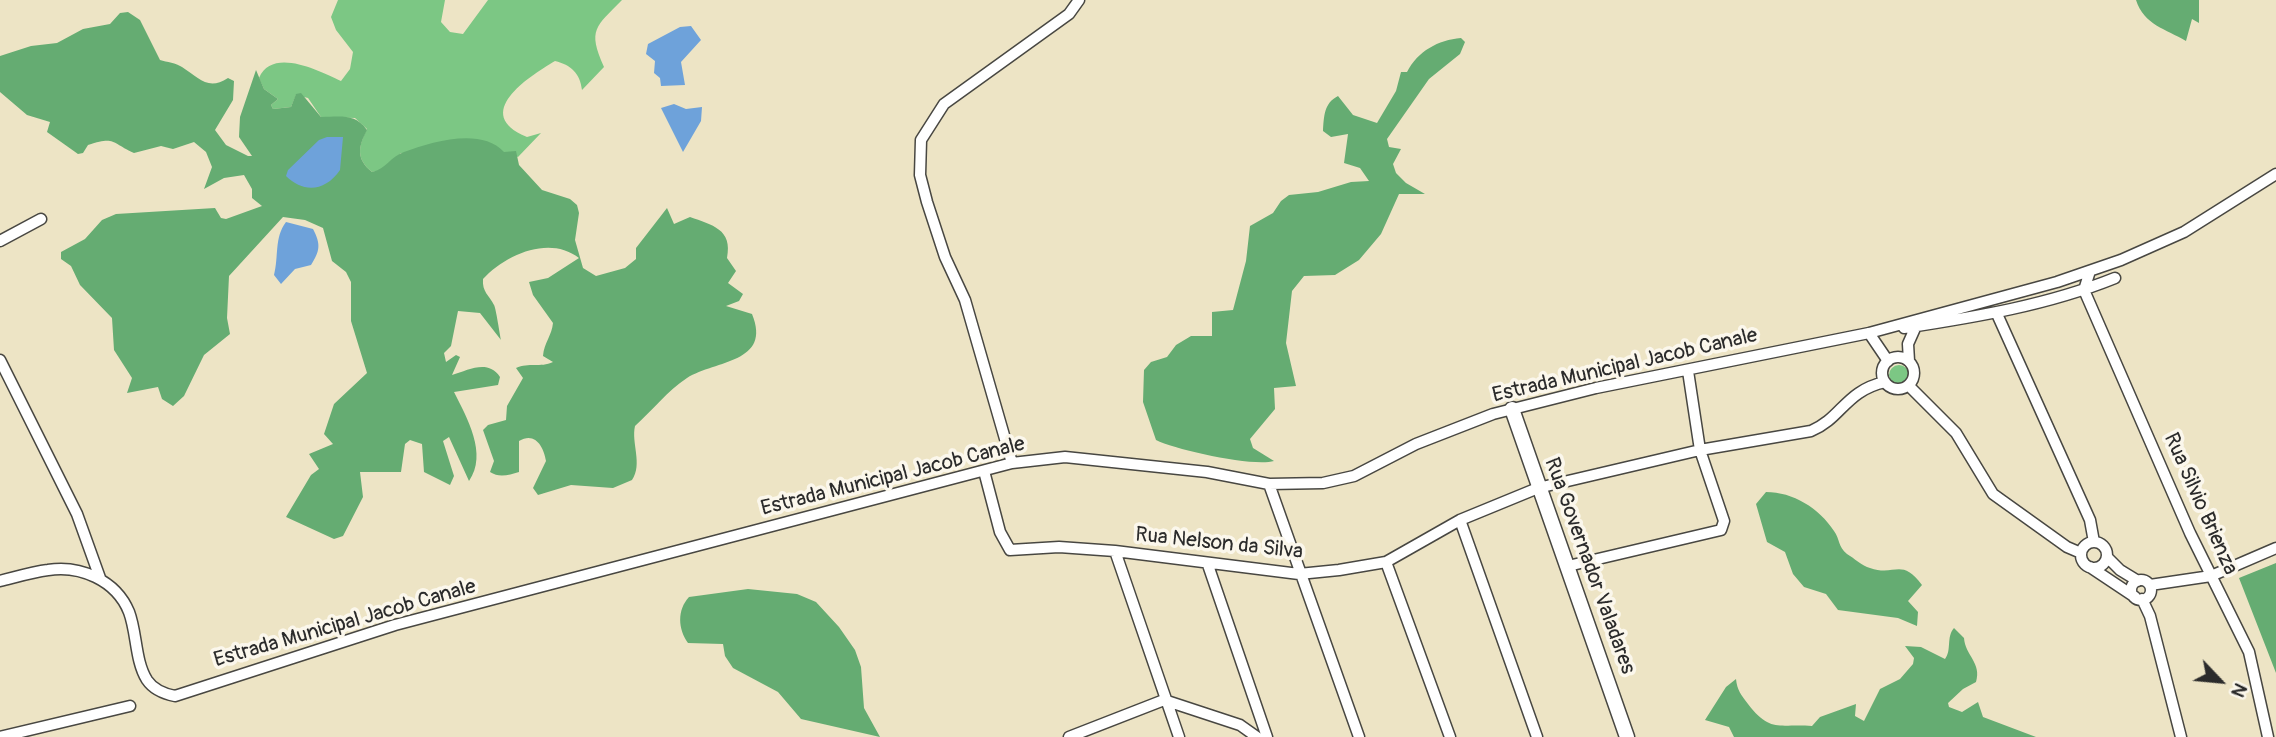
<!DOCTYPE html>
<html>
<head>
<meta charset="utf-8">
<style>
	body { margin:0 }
	#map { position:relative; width:2276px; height:737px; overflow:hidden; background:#ede4c5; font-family:Pangolin,sans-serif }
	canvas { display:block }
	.north { position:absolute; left:2185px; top:646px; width:70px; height:70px; -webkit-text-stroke:5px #fbf7ec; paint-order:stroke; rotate:116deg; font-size:19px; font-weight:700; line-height:28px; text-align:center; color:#2b2b2b }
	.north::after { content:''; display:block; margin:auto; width:24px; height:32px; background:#2b2b2b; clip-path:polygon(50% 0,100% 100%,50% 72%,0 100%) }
</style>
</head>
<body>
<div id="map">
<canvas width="2276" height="737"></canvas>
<div class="north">N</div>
</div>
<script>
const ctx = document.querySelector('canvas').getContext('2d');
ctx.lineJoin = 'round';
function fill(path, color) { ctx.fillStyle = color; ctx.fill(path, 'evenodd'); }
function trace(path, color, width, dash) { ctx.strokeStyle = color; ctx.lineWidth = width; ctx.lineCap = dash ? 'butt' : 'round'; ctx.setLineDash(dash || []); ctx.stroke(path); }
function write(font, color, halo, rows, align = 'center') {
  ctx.font = font + ' Pangolin,sans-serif'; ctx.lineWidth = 7; ctx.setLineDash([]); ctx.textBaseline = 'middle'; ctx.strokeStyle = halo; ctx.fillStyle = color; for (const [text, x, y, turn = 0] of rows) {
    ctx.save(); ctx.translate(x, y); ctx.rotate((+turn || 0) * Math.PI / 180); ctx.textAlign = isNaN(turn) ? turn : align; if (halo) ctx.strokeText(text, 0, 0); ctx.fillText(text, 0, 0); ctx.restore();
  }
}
const green = new Path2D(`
	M338,0H445L441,22L450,32L463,34L488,0H622C596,27 587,29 604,67L582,90C580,73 571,65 555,61C528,77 471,114 527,137L541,133L518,157L504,152L401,153L382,170L372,172C356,159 358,147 367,129L355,118L321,117L308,98L296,95L291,107L273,109L271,105L278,99L264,89L259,78C272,47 318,70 341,81L350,69L353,52L336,30L331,17Z
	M1889 375a10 10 0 1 1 20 0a10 10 0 1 1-20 0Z`);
const forest = new Path2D(`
	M2136,0H2199V23L2192,19L2186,41C2166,29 2144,25 2136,0Z
	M128,12L140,20L160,60C167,62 176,63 182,67C199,78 208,91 228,78L234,81L233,100L215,130L226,145L248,156H252L239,137L240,117L256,70L264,89L278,99L271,105L273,109L291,107L296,94L301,93L321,117C340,117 355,113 367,130C358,147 356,159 372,172C386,169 391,156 404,152C432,142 481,127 504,152L516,151L519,165L542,190L570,199L577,205L579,213L575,240L583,268L596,276L625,268L636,259V248L667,208L674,224L690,217C712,225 733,229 727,258L736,271L728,283L743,294L739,301L726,306L752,314C772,363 716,360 687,378C668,390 652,411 635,426C631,443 643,464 632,480L613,488L571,485L538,495L533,488L546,461C544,447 535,431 519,441V472C509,475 499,478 490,472L494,461L483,430L488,425L506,420L507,406L523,378L516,368C529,362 540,368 553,362L543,356C544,343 552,335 553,323L533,295L529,282L548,278L579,258C550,235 506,254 483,279C482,292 489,295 494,305C496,308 500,336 501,340L480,313L458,311L451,346L444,353L446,362L456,355L460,357L452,375C469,370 488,359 500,377L498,385L454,392C467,418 488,454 469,481L449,437L443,441L454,476L450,485L424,472L422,444L410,440L405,444L401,472H360L363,497L343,536L334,539L286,517L311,475L319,469L309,454L333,444L324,434L334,404L367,373L351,321V282L346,272L332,261L323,228L305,220L283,217L229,276L227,318L230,334L204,355L184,396L173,406L162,399L158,387L127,393L132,378L114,350L112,318L80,285L71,266L61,259V252L85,239L102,220L116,214L215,208L221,218L226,219L262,206L252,198V189L244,175L224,178L204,189L212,167L206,152L194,142L173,149L161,146L134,153C111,143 116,136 88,145L83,153L78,154L47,132L50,122L27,115L0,92V56L31,46L57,43L83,29L110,24L120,13Z
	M1461,38L1465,42L1460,54L1429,79L1387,139L1389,147L1401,149L1393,164L1396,173L1406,183L1425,194H1399L1381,234L1359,260L1335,275L1304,276L1292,291L1286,343L1296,386L1274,388L1275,409L1250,439L1253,448L1274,461C1253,467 1176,450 1156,440L1143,402L1144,370L1151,362L1167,357L1176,345L1191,336H1212V312L1233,310L1246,261L1250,226L1273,213L1281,201L1289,195L1318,192L1351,182L1369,181L1360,168L1344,163L1348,134L1331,137L1323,131C1324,116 1324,103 1338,96L1353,115L1377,123L1396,91L1401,72H1407C1418,51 1438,40 1461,38Z
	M1766,492C1793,492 1819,508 1834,531C1840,539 1838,547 1847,554C1854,558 1862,566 1870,568C1895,577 1901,557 1922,585L1908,601L1918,612L1917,626L1898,618L1838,610L1826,594L1804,587L1793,574L1785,552L1767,542L1756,504Z
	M2276,563V673L2239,578Z
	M748,589L797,594L816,602L839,627L855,650L861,667L864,708L880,737L801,719L778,692L733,668L725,656L723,644L688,643C678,629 677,610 689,597Z
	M1954,628L1964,638C1965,655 1982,663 1976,682L1963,689L1948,703L1949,707L1962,712L1978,702L1983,717L2036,737H1734L1729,727L1705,720L1726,687L1736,679C1737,690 1741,695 1748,704C1771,734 1780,723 1812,726L1820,717L1856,704L1855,716L1864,721L1880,689L1900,679L1913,664L1914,658L1905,646L1921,647L1945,659C1952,650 1946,637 1954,628Z`);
const water = new Path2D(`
	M691,26L701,40L681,62L685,85L661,86L660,78L654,73L655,61L646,54L648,44L680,27Z
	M674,104L686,109L702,107L701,121L683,152L661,108Z
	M327,137H343L340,170C325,192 303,193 286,176L288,170L319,140Z
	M286,222L313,229C321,244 320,251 311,265L295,269L281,284L274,275C279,256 274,238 286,222Z`);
const street = new Path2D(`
	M0,241L41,219
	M2090,271L2084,290L2190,533L2249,652L2268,737
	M1997,314L2090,520L2094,542
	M1904,328C1976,317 2048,305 2115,278
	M1874,332L1869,333L1888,361
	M1882 373a16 16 0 1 1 32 0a16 16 0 1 1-32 0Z
	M0,360L77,514L100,578
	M1909,361L1908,344L1916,326
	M1909,386L1956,433L1993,494L2067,547L2081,553
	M1012,463L965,300L945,257L927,202L920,175L921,140L944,104L1069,14L1079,0
	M984,471L1000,532L1010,550L1059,547L1115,551L1299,574L1339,570L1386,562L1460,520L1538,488L1700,450L1811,431C1842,418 1845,391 1885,382
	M1269,484L1359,737
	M1460,520L1537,737
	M2081 555a13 13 0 1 1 26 0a13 13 0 1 1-26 0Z
	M1115,551L1179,737
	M2107,557L2120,570L2138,581
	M1386,562L1450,737
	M1208,565L1267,737
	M1568,566L1721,530L1724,521L1700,450L1688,371
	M2090,567L2135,597
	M2131 590a10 10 0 1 1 20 0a10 10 0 1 1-20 0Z
	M0,581C16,577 32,572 48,570C80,565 116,580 129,612C137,633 135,661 147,680C153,689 165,694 175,696L395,625L1012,463L1065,457L1207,472L1269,484L1323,483L1354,476L1416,444L1493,414L1596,388L1869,333L2057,282L2121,260L2184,232L2276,174
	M2150,585L2211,576L2276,548
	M2142,599L2150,616L2181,737
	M0,737L130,706
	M1069,737L1164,700L1240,725L1257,737`);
const secondary = new Path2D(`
	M1512,409L1627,737`);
const streetNames = [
	["Estrada Municipal Jacob Canale",1625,366,-13],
	["Estrada Municipal Jacob Canale",893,477,-14],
	["Rua Silvio Brienza",2200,504,66],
	["Rua Nelson da Silva",1219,544,6],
	["Rua Governador Valadares",1589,566,70],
	["Estrada Municipal Jacob Canale",345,624,-16]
];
fill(green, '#7cc784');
fill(forest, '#65ac72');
fill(water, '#6ea2da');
trace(street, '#484742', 13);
trace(secondary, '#484742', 17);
trace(street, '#fff', 10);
trace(secondary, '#fff', 14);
write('21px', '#2b2b2b', '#fbf7ec', streetNames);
</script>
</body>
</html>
